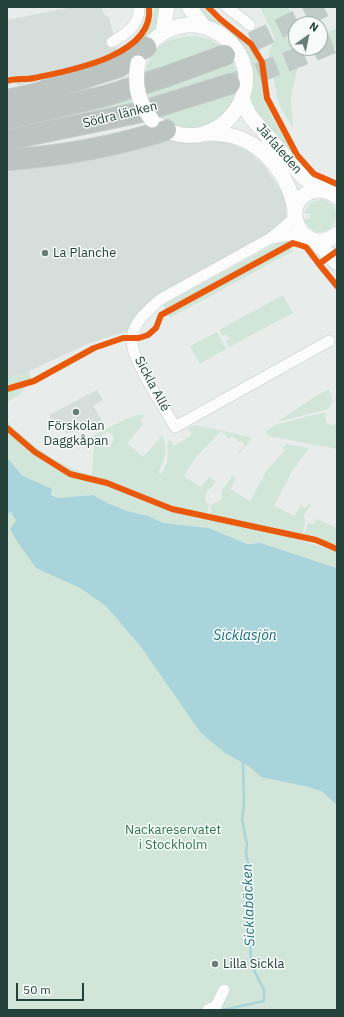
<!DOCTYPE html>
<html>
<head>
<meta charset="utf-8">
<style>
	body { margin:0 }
	#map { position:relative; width:344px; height:1017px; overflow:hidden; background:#e8edeb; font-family:"IBM Plex Sans",sans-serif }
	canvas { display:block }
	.frame { position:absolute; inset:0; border:8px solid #24423a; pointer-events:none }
	.north { position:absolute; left:288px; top:16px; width:40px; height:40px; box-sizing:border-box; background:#f7fbf9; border:1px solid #a3b1ad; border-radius:50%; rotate:33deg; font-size:11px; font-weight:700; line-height:16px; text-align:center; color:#24423a }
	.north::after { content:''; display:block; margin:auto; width:14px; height:18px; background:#697e78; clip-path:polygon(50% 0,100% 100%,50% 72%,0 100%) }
	.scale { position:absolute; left:16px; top:983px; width:68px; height:18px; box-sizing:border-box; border:2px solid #24423a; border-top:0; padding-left:5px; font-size:12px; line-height:14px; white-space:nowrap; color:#24423a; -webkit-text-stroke:3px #f7fbf9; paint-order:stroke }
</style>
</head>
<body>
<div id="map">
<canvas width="344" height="1017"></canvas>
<div class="frame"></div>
<div class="north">N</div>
<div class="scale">50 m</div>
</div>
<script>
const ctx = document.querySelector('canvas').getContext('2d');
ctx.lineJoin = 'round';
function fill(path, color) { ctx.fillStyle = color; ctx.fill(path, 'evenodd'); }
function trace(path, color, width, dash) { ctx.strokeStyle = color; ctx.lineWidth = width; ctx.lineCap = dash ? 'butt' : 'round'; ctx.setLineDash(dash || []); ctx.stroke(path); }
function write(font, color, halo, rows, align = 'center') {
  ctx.font = font + ' "IBM Plex Sans",sans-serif'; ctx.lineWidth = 3; ctx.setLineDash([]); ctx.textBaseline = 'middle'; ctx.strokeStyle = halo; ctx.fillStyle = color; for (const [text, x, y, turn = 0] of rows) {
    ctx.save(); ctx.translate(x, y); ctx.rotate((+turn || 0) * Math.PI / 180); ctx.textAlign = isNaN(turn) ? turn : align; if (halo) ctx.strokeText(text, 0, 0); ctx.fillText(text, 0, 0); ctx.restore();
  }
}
const built = new Path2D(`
	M72,7H101L104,14L109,17L118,54L111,59L112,63L18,85L8,78L7,20Z
	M158,137L191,143L217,141L229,143L251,153L265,167L286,199V216L283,222L287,230L161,298L134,329L90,343L29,371L14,376H7V168Z
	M97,390L103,400L93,406L103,422L85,430L67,433L54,425L49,415Z`);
const green = new Path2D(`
	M154,7H160C159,12 160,18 159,23C153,43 129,55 112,63L111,59C130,47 155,33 154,7Z
	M196,7H202L219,23L243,40L256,56L260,66L264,97L272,117L298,161L259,118L254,109L251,100L252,84L244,52L237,41L230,33L209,22Z
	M260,7H288L296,25V48H300L298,66L291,97L293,128L279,105L268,54L275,38Z
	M335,29H337V47L325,50L320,36Z
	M196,36L212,40L221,47L144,76C150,48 167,35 196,36Z
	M230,59L234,64L237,74L147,99L145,91Z
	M236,89C229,128 184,142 156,113Z
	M129,94L133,105L7,131V124Z
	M322,199L333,205L337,216L332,227C321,236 309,232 304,219H309L311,214L304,213L310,203Z
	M286,238L293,251L170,318L163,305Z
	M283,295L293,313L229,347L226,341L230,338L226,334L223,336L219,330Z
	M217,332L226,349L200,364L190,346Z
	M29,371L31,378L21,394L7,402V376H14Z
	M329,389L333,402L328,409L277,422L316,396Z
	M326,412L325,417L327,423L331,425L337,424V449L269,436L265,432L275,425Z
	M143,414L145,416L140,420L143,425L127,443L143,457L162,436C169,447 164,463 158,473L161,474L167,463L168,441L170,440L174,446L192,435L188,428L196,425L250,437L251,440L238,455L237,454L244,446L243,442H239L232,436L229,439L221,431L195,458L184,476L201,487L209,477L216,482C211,489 203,491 206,502L209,504L207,514L187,510L186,515C237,526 288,534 337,552V569L261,543L247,544L209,528L163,523L148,516L127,511L106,503L93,495L58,498L34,481L23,476L7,458V421C34,447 55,465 92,475L94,444L102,443L106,447H110L114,438L112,434L107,432L102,435L101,441L94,442V435L128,418Z
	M286,444L309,448L291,473L274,506L295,516L300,506L306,508L308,504L311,505L304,515L305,522L303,534L210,515L211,505L221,500L222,491L232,476L236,479L230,489L250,501L267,470L285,450L283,448Z
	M7,474L337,689V1010H7Z
	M316,519L337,528V545L304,535L308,523L313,524Z`);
const water = new Path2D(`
	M7,458L23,476L52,489L51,495L58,498L93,495L107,503L127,511L148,516L163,523L209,528L247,544L261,543L336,568L337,805L323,792L309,787L261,777L250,767L225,753L201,733L141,647L106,606L80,588L36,568L18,543L10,529L16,520L10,511L7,510Z`);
const stream = new Path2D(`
	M7,513L10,511
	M223,1010L264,1001V990L251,964L249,867L246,854L247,845L242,819L244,805L243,763`);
const highwayTunnel = new Path2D(`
	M225,55L324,7
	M230,84L337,42`);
const street = new Path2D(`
	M227,7L250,25
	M112,42C126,34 140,25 139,7
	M295,218L271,238L161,299C150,308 134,321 132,338C129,357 165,408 175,427L329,341
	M273,238L288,235L306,237
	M208,1010L216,1006L224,990`);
const secondary = new Path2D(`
	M189,7L204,27
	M163,32L167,7
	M141,56C150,39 168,27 187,25C200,24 214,29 224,37C280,81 217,165 158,125
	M242,99L250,116L280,151L303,177L324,190
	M209,133C218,134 227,134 236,137C268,147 292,182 295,213
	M337,197C330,191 322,189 313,191C276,201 302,261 337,234
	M314,240L337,263`);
const highway = new Path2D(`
	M7,100L34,94L119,67L146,47
	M7,119L105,96L165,77L225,55
	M7,140L137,113L230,84
	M7,160C59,156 117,146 166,130`);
const secondaryBridge = new Path2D(`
	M138,63C134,86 138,102 152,120`);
const cycleway = new Path2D(`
	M208,7L220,19L251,44L262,62L267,98L297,155L314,174L337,184
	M7,81C16,78 25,80 34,78C68,71 155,56 149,7
	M337,251L319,264L337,286
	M7,389L34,381L94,348L123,338H139L148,335L156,328L161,315L293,243L306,247L319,264
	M7,428L35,452L70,474L107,483L172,509L316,540L337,549`);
const markers = [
	[45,253,4,"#697e78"],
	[76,412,4,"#697e78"],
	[215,964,4,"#697e78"]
];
const streetNames = [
	["Södra länken",120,115,-14],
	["Järlaleden",279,149,49],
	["Sickla Allé",152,384,62]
];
const poiNames = [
	["La Planche",53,253],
	["Förskolan",76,426,"center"],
	["Daggkåpan",76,441,"center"],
	["Lilla Sickla",223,964]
];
const parkNames = [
	["Nackareservatet",173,830],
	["i Stockholm",173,845]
];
const waterNames = [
	["Sicklasjön",245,636],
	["Sicklabäcken",249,905,-92]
];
fill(built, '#d6dedb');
fill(green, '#d1e6d8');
fill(water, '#a9d4db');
trace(stream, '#a9d4db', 2.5);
trace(highwayTunnel, '#c1cbc8', 20, [20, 10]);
trace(street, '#c5cac8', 12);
trace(secondary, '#c3cbc8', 16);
trace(highway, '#c3ccc9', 22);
trace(street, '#fcfcfc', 11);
trace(secondary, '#fcfcfc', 15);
trace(highway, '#bcc4c2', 20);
trace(secondaryBridge, '#c3cbc8', 16, []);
trace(secondaryBridge, '#fcfcfc', 15);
trace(cycleway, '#e8590c', 6);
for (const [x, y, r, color] of markers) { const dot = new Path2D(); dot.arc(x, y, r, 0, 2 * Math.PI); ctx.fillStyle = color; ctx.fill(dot); trace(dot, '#f7fbf9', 1.5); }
write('13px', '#24423a', '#f7fbf9', streetNames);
write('13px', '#24423a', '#f7fbf9', poiNames, 'left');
write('13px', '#2d7a4b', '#f7fbf9', parkNames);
write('italic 14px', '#1c6f80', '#f7fbf9', waterNames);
</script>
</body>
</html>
